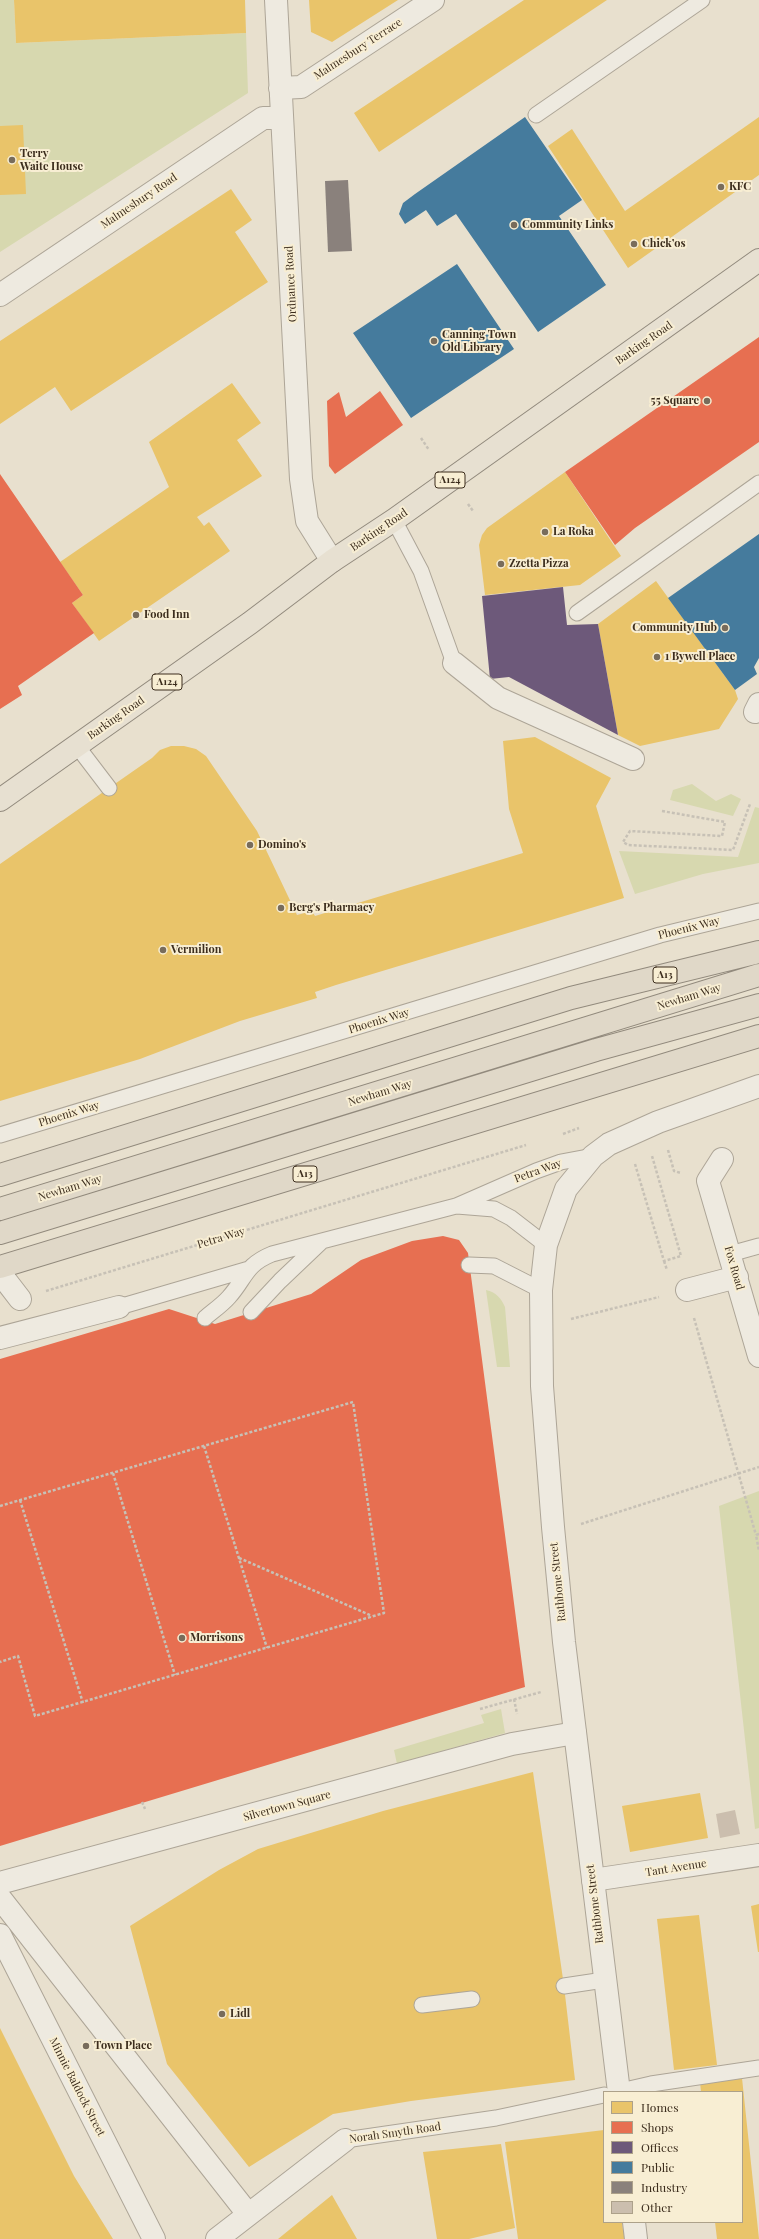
<!DOCTYPE html>
<html>
<head>
<meta charset="utf-8">
<style>
	body { margin:0 }
	#map { position:relative; width:759px; height:2239px; overflow:hidden; background:#e8e0ce; font-family:"Playfair Display",serif }
	canvas { display:block }
	.legend { position:absolute; left:603px; top:2091px; width:140px; height:132px; box-sizing:border-box; background:#f8eed3; border:1px solid #ada18a; margin:0; padding:5px 7px; list-style:none; font-size:12px; color:#3c2d1d }
	.legend li { display:flex; align-items:center; gap:8px; height:20px }
	.legend b { width:20px; border:1px solid #ada18a }
</style>
</head>
<body>
<div id="map">
<canvas width="759" height="2239"></canvas>
<ul class="legend">
<li><b style="height:11px;background:#e9c46a"></b>Homes</li>
<li><b style="height:11px;background:#e76f51"></b>Shops</li>
<li><b style="height:11px;background:#6d597a"></b>Offices</li>
<li><b style="height:11px;background:#457b9d"></b>Public</li>
<li><b style="height:11px;background:#8a817c"></b>Industry</li>
<li><b style="height:11px;background:#cbbeae"></b>Other</li>
</ul>
</div>
<script>
const ctx = document.querySelector('canvas').getContext('2d');
ctx.lineJoin = 'round';
function fill(path, color) { ctx.fillStyle = color; ctx.fill(path, 'evenodd'); }
function trace(path, color, width, dash) { ctx.strokeStyle = color; ctx.lineWidth = width; ctx.lineCap = dash ? 'butt' : 'round'; ctx.setLineDash(dash || []); ctx.stroke(path); }
function write(font, color, halo, rows, align = 'center') {
  ctx.font = font + ' "Playfair Display",serif'; ctx.lineWidth = 4; ctx.setLineDash([]); ctx.textBaseline = 'middle'; ctx.strokeStyle = halo; ctx.fillStyle = color; for (const [text, x, y, turn = 0] of rows) {
    ctx.save(); ctx.translate(x, y); ctx.rotate((+turn || 0) * Math.PI / 180); ctx.textAlign = isNaN(turn) ? turn : align; if (halo) ctx.strokeText(text, 0, 0); ctx.fillText(text, 0, 0); ctx.restore();
  }
}
const green = new Path2D(`
	M0,0H14L16,43L246,33L248,93L0,252Z
	M692,784L716,801L731,794L741,799L733,816L670,800L673,790Z
	M755,807L759,808V863L703,874L635,894L619,851L738,857Z
	M486,1290C496,1292 501,1298 505,1307L510,1367H497Z
	M759,1491V1828L755,1829L719,1506Z
	M501,1709L505,1733L397,1764L394,1750L484,1723L481,1715Z`);
const homes = new Path2D(`
	M14,0H245L246,33L16,43Z
	M309,0H398L332,42L311,32Z
	M524,0H607L379,152L354,113Z
	M759,117V175L628,268L548,146L572,129L625,211Z
	M23,125L26,194L0,195V126Z
	M231,189L252,220L235,232L268,282L71,411L55,387L0,424V341Z
	M232,383L261,423L237,440L262,476L197,517L204,526L209,522L230,551L99,641L72,603L83,595L60,562L169,487L149,442Z
	M565,472L621,556L580,585L485,595L479,545L482,535L487,528Z
	M656,581L735,690L738,699L719,729L640,746L618,735L598,624Z
	M535,737L611,778L596,806L624,898L336,985L315,992L317,998L240,1021L140,1059L0,1101V864L152,758L160,750L171,746H184L196,749L206,756L257,831L297,915L312,911L315,916L523,853L509,809L503,741Z
	M533,1772L564,1986L575,2080L411,2101L333,2114L249,2167L167,2064L130,1926L219,1870L258,1849L383,1811Z
	M700,1793L708,1838L630,1852L622,1806Z
	M759,1904V1952H758L751,1906Z
	M699,1915L717,2065L674,2070L657,1919Z
	M0,2028L74,2176L113,2239H0Z
	M742,2078L759,2239H717L715,2222H742V2092H701L700,2082Z
	M604,2130V2222H622L623,2230H635L636,2239H518L505,2142Z
	M501,2144L515,2228L469,2239H437L423,2152Z
	M332,2195L357,2239H278Z`);
const shops = new Path2D(`
	M759,337V442L635,528L615,545L565,472Z
	M380,391L403,425L335,474L329,466L327,401L339,392L346,417Z
	M0,474L83,595L72,603L94,633L18,686L22,695L0,709Z
	M443,1236L459,1240L468,1253L525,1687L0,1846V1359L169,1309L215,1324L311,1294L361,1260L412,1241Z`);
const offices = new Path2D(`
	M563,587L567,625L598,624L618,735L509,677L490,679L482,596Z`);
const public = new Path2D(`
	M525,117L582,200L559,216L606,285L538,332L456,214L437,226L426,210L405,224L399,214L403,203L415,194Z
	M457,264L514,349L411,418L353,333Z
	M759,534V658L754,667L757,674L735,690L668,598Z`);
const industry = new Path2D(`
	M348,180L352,251L328,252L325,181Z`);
const building = new Path2D(`
	M735,1810L740,1834L720,1838L716,1814Z`);
const path = new Path2D(`
	M421,438L429,450
	M468,504L473,511
	M662,811L725,822L722,836L630,831L623,842L628,845L733,850L750,804
	M563,1134L579,1128
	M668,1150L674,1171L681,1173
	M635,1164L664,1261L681,1256L652,1156
	M664,1261L667,1270
	M46,1291L526,1145
	M694,1318L756,1535
	M571,1319L659,1297
	M204,1446L267,1648
	M113,1473L175,1675
	M20,1500L83,1703
	M0,1506L353,1402L384,1613L35,1716L18,1656L0,1662
	M581,1524L759,1467
	M759,1534L756,1535L759,1551
	M239,1558L372,1616
	M514,1699L517,1714
	M480,1709L541,1692
	M142,1802L145,1809`);
const service = new Path2D(`
	M536,115L702,0
	M394,520L421,571L454,663
	M577,613L759,483
	M77,746L109,788
	M0,1135L660,935L759,911
	M457,1206L494,1209L511,1218L546,1245
	M730,1254L759,1246
	M469,1265L494,1266L541,1290
	M119,1307L249,1269
	M251,1312L280,1281L321,1242
	M205,1318C213,1311 222,1305 229,1297C246,1278 245,1265 272,1254L456,1206L536,1171L561,1162L593,1156
	M564,1986L604,1980
	M422,2005L472,1999
	M616,2092L651,2084L759,2068
	M345,2140L496,2118L604,2095`);
const pedestrian = new Path2D(`
	M454,663L498,698L633,759
	M755,712L759,704
	M0,1273L20,1299
	M0,1338L119,1307
	M0,1883L512,1744L575,1733
	M0,1898L248,2214
	M0,1935L154,2239
	M217,2239L345,2140`);
const minor = new Path2D(`
	M276,0L301,479L307,521L332,561
	M280,88L301,87L433,0
	M0,295L263,118H282
	M722,1159L708,1181L759,1356
	M687,1290L737,1277
	M593,1880L759,1855`);
const tertiary = new Path2D(`
	M619,2092L564,1642L553,1527L542,1386L541,1290L546,1245L566,1189L593,1156L609,1144L658,1122L759,1086
	M634,2222L636,2239`);
const primary = new Path2D(`
	M0,800L250,623L332,561L394,520L759,260`);
const trunk = new Path2D(`
	M0,1175L571,998L759,952
	M0,1209L759,975
	M0,1233L596,1050L759,1005
	M0,1267L759,1036`);
const markers = [
	[12,160,4,"#786c5b"],
	[721,187,4,"#786c5b"],
	[514,225,4,"#786c5b"],
	[634,244,4,"#786c5b"],
	[434,341,4,"#786c5b"],
	[707,401,4,"#786c5b"],
	[545,532,4,"#786c5b"],
	[501,564,4,"#786c5b"],
	[136,615,4,"#786c5b"],
	[725,628,4,"#786c5b"],
	[657,657,4,"#786c5b"],
	[250,845,4,"#786c5b"],
	[281,908,4,"#786c5b"],
	[163,950,4,"#786c5b"],
	[182,1638,4,"#786c5b"],
	[222,2014,4,"#786c5b"],
	[86,2046,4,"#786c5b"]
];
const shields = [
	[450,480,30],
	[167,682,30],
	[665,975,24],
	[305,1174,24]
];
const shieldNames = [
	["A124",450,480],
	["A124",167,682],
	["A13",665,975],
	["A13",305,1174]
];
const streetNames = [
	["Malmesbury Terrace",358,49,-33],
	["Malmesbury Road",139,201,-34],
	["Ordnance Road",291,284,-93],
	["Barking Road",644,343,-35],
	["Barking Road",379,530,-34],
	["Barking Road",116,718,-35],
	["Phoenix Way",689,928,-14],
	["Newham Way",689,997,-17],
	["Phoenix Way",379,1021,-17],
	["Newham Way",380,1093,-17],
	["Phoenix Way",69,1114,-17],
	["Petra Way",538,1171,-20],
	["Newham Way",70,1188,-17],
	["Petra Way",221,1238,-17],
	["Fox Road",734,1268,74],
	["Rathbone Street",558,1582,-96],
	["Silvertown Square",287,1806,-15],
	["Tant Avenue",676,1868,-9],
	["Rathbone Street",595,1904,-97],
	["Minnie Baldock Street",77,2087,63],
	["Norah Smyth Road",395,2133,-8]
];
const poiNames = [
	["Terry",20,154],
	["Waite House",20,167],
	["KFC",729,187],
	["Community Links",522,225],
	["Chick’os",642,244],
	["Canning Town",442,335],
	["Old Library",442,348],
	["55 Square",699,401,"right"],
	["La Roka",553,532],
	["Zzetta Pizza",509,564],
	["Food Inn",144,615],
	["Community Hub",717,628,"right"],
	["1 Bywell Place",665,657],
	["Domino's",258,845],
	["Berg's Pharmacy",289,908],
	["Vermilion",171,950],
	["Morrisons",190,1638],
	["Lidl",230,2014],
	["Town Place",94,2046]
];
fill(green, '#d7d8af');
fill(homes, '#e9c46a');
fill(shops, '#e76f51');
fill(offices, '#6d597a');
fill(public, '#457b9d');
fill(industry, '#8a817c');
fill(building, '#cbbeae');
trace(service, '#ada597', 17);
trace(pedestrian, '#ada597', 24);
trace(minor, '#ada597', 24);
trace(tertiary, '#ada597', 24);
trace(primary, '#928a7d', 24);
trace(trunk, '#928a7d', 24);
trace(path, '#c7c1b6', 2.5, [3, 2]);
trace(service, '#eeeae0', 15);
trace(pedestrian, '#eeeae0', 22);
trace(minor, '#eeeae0', 22);
trace(tertiary, '#eeeae0', 22);
trace(primary, '#e7e0d1', 22);
trace(trunk, '#e0d8c8', 22);
for (const [x, y, r, color] of markers) { const dot = new Path2D(); dot.arc(x, y, r, 0, 2 * Math.PI); ctx.fillStyle = color; ctx.fill(dot); trace(dot, '#f8eed3', 1.5); }
for (const [x, y, w] of shields) { const box = new Path2D(); box.roundRect(x - w / 2, y - 8, w, 16, 3); ctx.fillStyle = '#f8eed3'; ctx.fill(box); trace(box, '#3c2d1d', 1); }
write('bold 10px', '#3c2d1d', null, shieldNames);
write('11px', '#3c2d1d', '#f8eed3', streetNames);
write('bold 11px', '#3c2d1d', '#f8eed3', poiNames, 'left');
</script>
</body>
</html>
